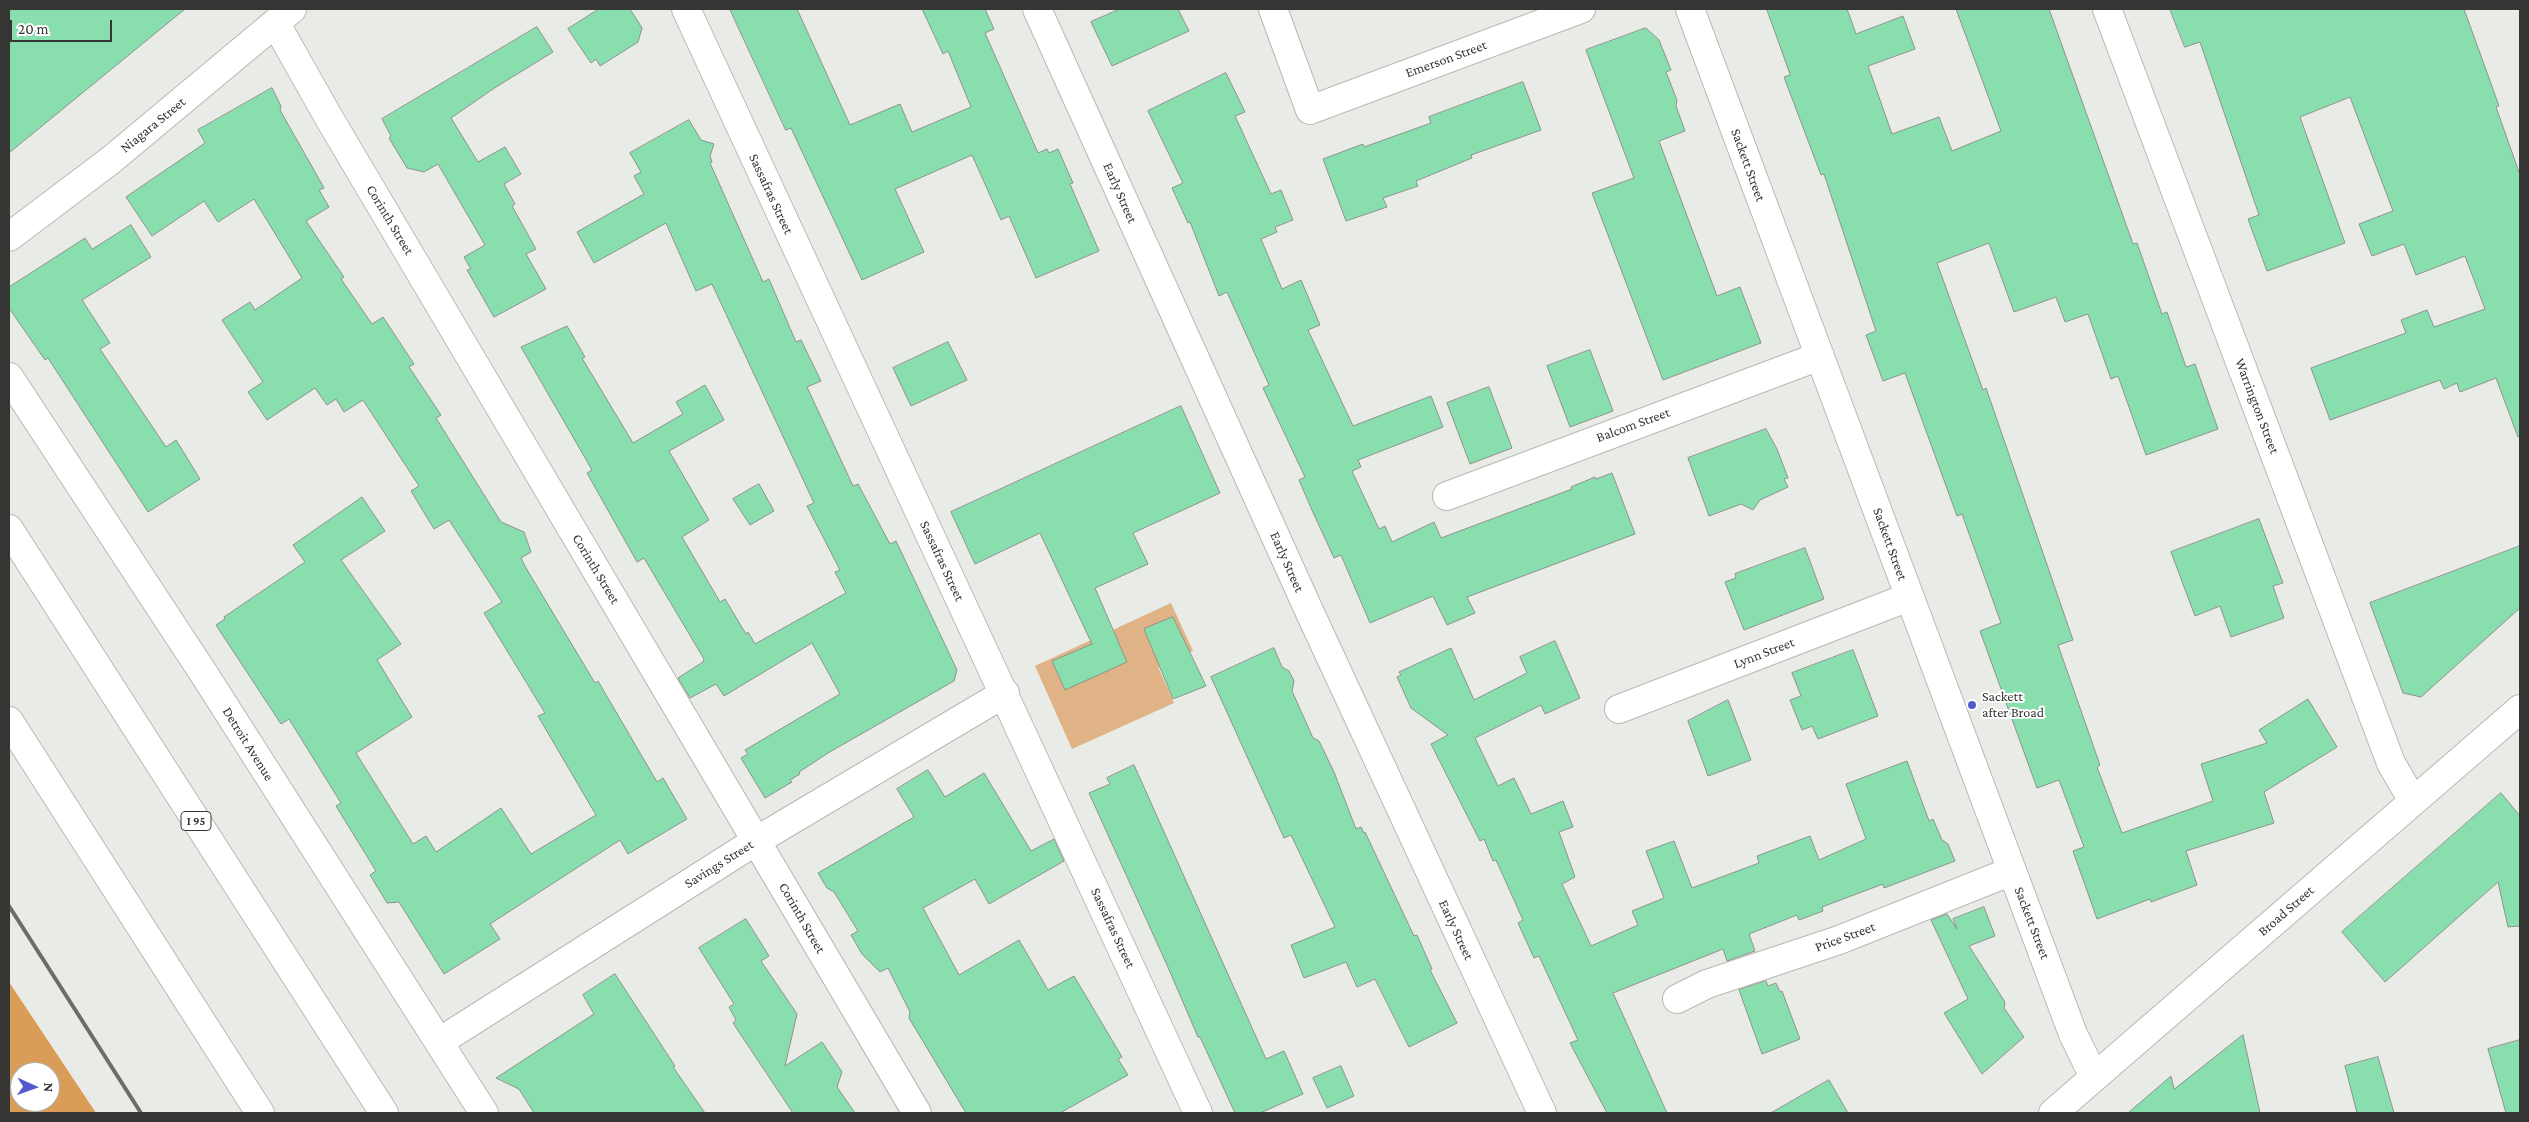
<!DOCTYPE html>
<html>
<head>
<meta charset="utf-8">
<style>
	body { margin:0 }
	#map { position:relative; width:2529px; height:1122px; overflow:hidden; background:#e9ebe6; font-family:"Crimson Pro",serif }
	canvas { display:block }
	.frame { position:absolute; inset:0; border:10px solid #353634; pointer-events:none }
	.north { position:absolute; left:10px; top:1062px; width:50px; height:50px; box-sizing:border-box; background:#fff; border:1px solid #aeafae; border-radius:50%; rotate:92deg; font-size:14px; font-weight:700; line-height:20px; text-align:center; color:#353634 }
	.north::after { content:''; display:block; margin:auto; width:18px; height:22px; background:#5457ce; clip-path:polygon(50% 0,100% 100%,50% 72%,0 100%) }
	.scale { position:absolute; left:10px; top:20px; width:102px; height:22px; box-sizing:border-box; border:2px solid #353634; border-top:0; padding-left:6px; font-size:15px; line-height:18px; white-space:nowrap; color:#353634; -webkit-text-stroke:4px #fff; paint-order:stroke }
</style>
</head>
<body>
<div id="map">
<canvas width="2529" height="1122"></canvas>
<div class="frame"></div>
<div class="north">N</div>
<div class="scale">20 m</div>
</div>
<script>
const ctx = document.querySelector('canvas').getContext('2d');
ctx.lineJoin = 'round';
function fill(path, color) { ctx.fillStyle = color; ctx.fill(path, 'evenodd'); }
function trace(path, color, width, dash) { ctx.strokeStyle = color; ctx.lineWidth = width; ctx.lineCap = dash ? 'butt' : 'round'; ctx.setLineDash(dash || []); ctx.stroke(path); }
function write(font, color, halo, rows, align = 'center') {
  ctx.font = font + ' "Crimson Pro",serif'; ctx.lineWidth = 4; ctx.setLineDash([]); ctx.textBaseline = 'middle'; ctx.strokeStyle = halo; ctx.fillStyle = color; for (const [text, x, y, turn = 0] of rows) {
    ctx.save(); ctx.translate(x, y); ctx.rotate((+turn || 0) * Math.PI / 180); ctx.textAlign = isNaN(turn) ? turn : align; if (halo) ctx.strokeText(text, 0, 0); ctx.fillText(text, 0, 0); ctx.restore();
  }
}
const green = new Path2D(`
	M1171,603L1193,651L1158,667L1174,703L1072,749L1035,666Z`);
const forest = new Path2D(`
	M9,982L96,1113H9ZM20,1072H50V1102H20Z`);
const building = new Path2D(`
	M9,9H185L9,153Z
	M599,9H630L642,28L638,42L600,66L596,59L591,63L568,29Z
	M730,9H797L850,125L900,104L912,132L971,107L948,51L943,54L922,9H985L994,29L985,33L1038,153L1047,149L1049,153L1058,149L1073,183L1070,184L1099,251L1036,278L1009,216L1001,220L972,155L895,189L924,252L862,280L791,128L786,130Z
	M1120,9H1178L1189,31L1112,66L1091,22Z
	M1767,9H1847L1856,34L1903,16L1915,49L1868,66L1892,134L1939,117L1952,151L2001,131L1956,9H2049L2133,244L2137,243L2162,314L2167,312L2186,367L2195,364L2218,429L2146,455L2118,376L2111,379L2088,314L2065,322L2056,297L2014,312L1989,243L1937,263L1983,390L1986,388L2073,640L2058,645L2100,765L2097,767L2122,833L2213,801L2201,764L2267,743L2259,730L2308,699L2337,747L2264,792L2274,823L2186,851L2197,885L2151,902L2150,899L2097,919L2073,851L2084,847L2059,780L2037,788L1980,631L2001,623L1962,514L1957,516L1905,373L1883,381L1866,335L1876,331L1824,174L1821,175L1784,77L1790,75Z
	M2170,9H2464L2499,106L2496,107L2520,175V436L2518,437L2496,378L2460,392L2457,383L2444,389L2440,380L2330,420L2311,368L2406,333L2401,320L2427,310L2434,327L2485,309L2465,256L2416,275L2404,244L2372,256L2359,224L2393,211L2350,97L2300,117L2345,243L2267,271L2248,219L2259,215L2200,42L2185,47Z
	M537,27L553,52L496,87L451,118L478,162L505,147L521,174L504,184L515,204L512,206L536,249L526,254L546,289L494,317L467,270L471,269L464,257L485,245L438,164L424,172L407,168L389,138L391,136L382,119Z
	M1646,28L1659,40L1671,70L1666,72L1677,100L1676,106L1685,131L1659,141L1717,296L1740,287L1761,343L1663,380L1592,193L1634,178L1586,50Z
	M1226,73L1245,112L1235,116L1271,194L1281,190L1293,220L1275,227L1277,232L1261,239L1282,289L1301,280L1320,325L1308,330L1353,426L1431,396L1443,427L1358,460L1361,467L1352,471L1379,529L1385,526L1392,542L1434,522L1441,538L1572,489L1571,487L1595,477L1596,479L1612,473L1635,534L1467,597L1475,613L1447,625L1433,596L1370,623L1341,555L1334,558L1311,508L1299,480L1305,477L1263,388L1269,385L1227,292L1219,296L1190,222L1188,223L1172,188L1183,183L1148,111Z
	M1523,82L1541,130L1471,155L1472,158L1416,181L1418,186L1383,198L1387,207L1346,221L1323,159L1363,144L1364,147L1431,123L1429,117Z
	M272,88L281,106L280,110L324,188L319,190L329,207L306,221L344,277L341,279L372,324L383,317L414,364L409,367L441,415L436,418L501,522L524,532L531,552L521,558L526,568L595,683L598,681L657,782L663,778L687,819L628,854L620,840L490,924L500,939L444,974L399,902L387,903L370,875L376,871L336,806L341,803L289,719L281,724L216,625L225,619L224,617L305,562L293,545L362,497L385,531L341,560L401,644L377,660L412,717L356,753L413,844L426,836L436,852L501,808L531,854L596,815L538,716L545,713L484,613L502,602L449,520L434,529L411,491L419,486L363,400L344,412L336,399L327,405L315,388L267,420L248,392L263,382L222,320L250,302L255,310L302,278L254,199L218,222L204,201L152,236L126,197L205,143L198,130Z
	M689,120L701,140L714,144L710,156L712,162L710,163L763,282L769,279L796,342L801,340L821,381L807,387L853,486L858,484L890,544L896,541L957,670L954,681L828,753L799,772L800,774L790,780L792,782L765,798L741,758L748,754L745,750L840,694L812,643L724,696L716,684L690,698L678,678L703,662L704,659L644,558L637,562L587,473L592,470L521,347L567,326L585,357L582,358L633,443L683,414L676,402L705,385L724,420L669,451L709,520L682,537L720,602L725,599L746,634L748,632L755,644L846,593L835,572L840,570L807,506L814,503L712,284L696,291L666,223L594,263L577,232L644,194L634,176L641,172L630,153Z
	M131,225L151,257L82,300L110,343L100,349L166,447L176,440L200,479L148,512L48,358L45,360L9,308V287L85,238L92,249Z
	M948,342L967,380L911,406L893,368Z
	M1590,350L1613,411L1570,427L1547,366Z
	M1489,387L1512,448L1470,464L1447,403Z
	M1181,406L1220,493L1133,533L1148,564L1095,588L1127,662L1065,690L1052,661L1092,644L1040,533L975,564L951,512Z
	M1766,429L1777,449L1788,478L1784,479L1788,487L1760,500L1753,510L1741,504L1709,516L1688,458Z
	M759,484L774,511L750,525L733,499Z
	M2259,519L2283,583L2273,586L2284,618L2231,637L2220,606L2195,616L2171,552Z
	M2520,546V608L2421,697L2403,693L2370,603Z
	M1805,548L1824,599L1744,630L1725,582L1736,578L1735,574Z
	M1173,617L1206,686L1173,699L1144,629Z
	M1555,641L1580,698L1545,714L1541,705L1475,738L1498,786L1514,778L1531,814L1563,801L1573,827L1559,832L1575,877L1562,884L1591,946L1638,925L1632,911L1664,898L1646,851L1674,841L1692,888L1759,863L1757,856L1810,836L1819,860L1866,839L1846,784L1907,761L1929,821L1933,819L1942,840L1948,844L1955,861L1884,888L1883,884L1822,907L1823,911L1799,920L1797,915L1749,934L1755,951L1727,961L1723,949L1613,993L1667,1113H1607L1570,1043L1578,1040L1539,956L1534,958L1518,923L1523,920L1496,860L1493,861L1484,839L1480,841L1431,744L1448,735L1411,708L1397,677L1401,675L1399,672L1451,648L1474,700L1527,673L1520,657Z
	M1274,648L1282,667L1289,671L1294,681L1292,691L1313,738L1319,741L1334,772L1356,829L1361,827L1364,833L1365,832L1414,936L1417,935L1432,969L1430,970L1457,1023L1409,1047L1375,979L1357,987L1346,962L1304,978L1291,945L1335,927L1291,835L1284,838L1211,677Z
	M1853,650L1878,716L1818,739L1812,726L1802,730L1790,700L1801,696L1792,673Z
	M1728,700L1751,760L1708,776L1688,721Z
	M1134,765L1266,1059L1284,1051L1303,1094L1260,1113H1235L1200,1037H1198L1167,965L1089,793L1110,784L1107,778Z
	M928,770L945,797L984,773L1031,851L1054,839L1064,861L989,904L975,879L923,908L959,975L1019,940L1048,990L1074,976L1122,1057L1118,1059L1128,1075L1060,1113H966L909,1018L910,1012L888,968L880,972L862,954L851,935L858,931L834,892L827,888L818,873L914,817L897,789Z
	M2501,793L2520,816V926L2508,927L2498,882L2385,982L2342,932Z
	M1984,907L1995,936L1969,946L2005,1002L2004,1008L2024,1037L1982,1074L1944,1013L1968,999L1931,920L1947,914L1957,929L1953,919Z
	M746,919L769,956L761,961L797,1014L785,1066L822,1042L842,1072L837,1087L855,1113H793L733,1023L736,1020L729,1007L734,1004L699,948Z
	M615,974L675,1066L673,1067L705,1113H534L519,1089L496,1078L594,1014L583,995Z
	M1766,981L1768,986L1776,983L1780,992L1782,991L1800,1039L1762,1054L1739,990Z
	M2243,1035L2260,1113H2128L2171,1076L2174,1089Z
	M2520,1040V1113H2506L2488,1049Z
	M2378,1057L2394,1113H2357L2345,1066Z
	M1341,1066L1354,1096L1327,1108L1313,1078Z
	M1829,1080L1848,1113H1771Z`);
const minor = new Path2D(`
	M686,9C855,378 1028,745 1198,1113
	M1037,9L1311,615L1542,1113
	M1273,9L1310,110L1581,9
	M1690,9L2073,1034L2094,1077
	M2107,9L2391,763L2413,801
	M276,24L329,118L917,1113
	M9,237L111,160L292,9
	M9,377L204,674L484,1113
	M1447,496L1820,356
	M1619,709L1909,597
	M1677,999L1707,984L1839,940L2012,871
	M439,1042L756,841L1005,693`);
const major = new Path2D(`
	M2053,1113L2520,709`);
const highway = new Path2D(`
	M9,529L384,1113
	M9,721L260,1113`);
const rail = new Path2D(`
	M9,906L141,1113`);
const markers = [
	[1972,705,5,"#5457ce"]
];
const shields = [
	[196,821,30]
];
const shieldNames = [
	["I 95",196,821]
];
const streetNames = [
	["Emerson Street",1446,59,-20],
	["Niagara Street",153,125,-39],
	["Sackett Street",1748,165,70],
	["Early Street",1120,193,66],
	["Sassafras Street",771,194,65],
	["Corinth Street",390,220,59],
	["Warrington Street",2257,406,69],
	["Balcom Street",1633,425,-20],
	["Sackett Street",1890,544,70],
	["Sassafras Street",942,561,65],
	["Early Street",1287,562,66],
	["Corinth Street",596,569,59],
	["Lynn Street",1764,653,-21],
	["Detroit Avenue",248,744,58],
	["Savings Street",719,864,-32],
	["Broad Street",2286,911,-41],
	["Corinth Street",802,918,60],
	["Sackett Street",2032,923,69],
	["Sassafras Street",1113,928,65],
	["Early Street",1456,930,65],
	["Price Street",1845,937,-20]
];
const poiNames = [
	["Sackett",1982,697],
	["after Broad",1982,713]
];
fill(green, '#dfb385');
fill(forest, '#da9d59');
fill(building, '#88dfad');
trace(building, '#8d928e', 1);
trace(minor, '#b6b9b4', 30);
trace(major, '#b6b9b4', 30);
trace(highway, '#b6b9b4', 30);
trace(minor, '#fff', 28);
trace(major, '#fff', 28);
trace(highway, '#fff', 28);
trace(rail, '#6c6d6b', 4);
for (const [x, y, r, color] of markers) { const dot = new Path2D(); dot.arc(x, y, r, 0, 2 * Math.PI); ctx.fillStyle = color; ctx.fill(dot); trace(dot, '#fff', 2); }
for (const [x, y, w] of shields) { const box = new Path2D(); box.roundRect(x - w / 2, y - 9.5, w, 19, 4); ctx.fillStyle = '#fff'; ctx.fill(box); trace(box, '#353634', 1); }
write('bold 12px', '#353634', null, shieldNames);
write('14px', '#353634', '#fff', streetNames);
write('14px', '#353634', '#fff', poiNames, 'left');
</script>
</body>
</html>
